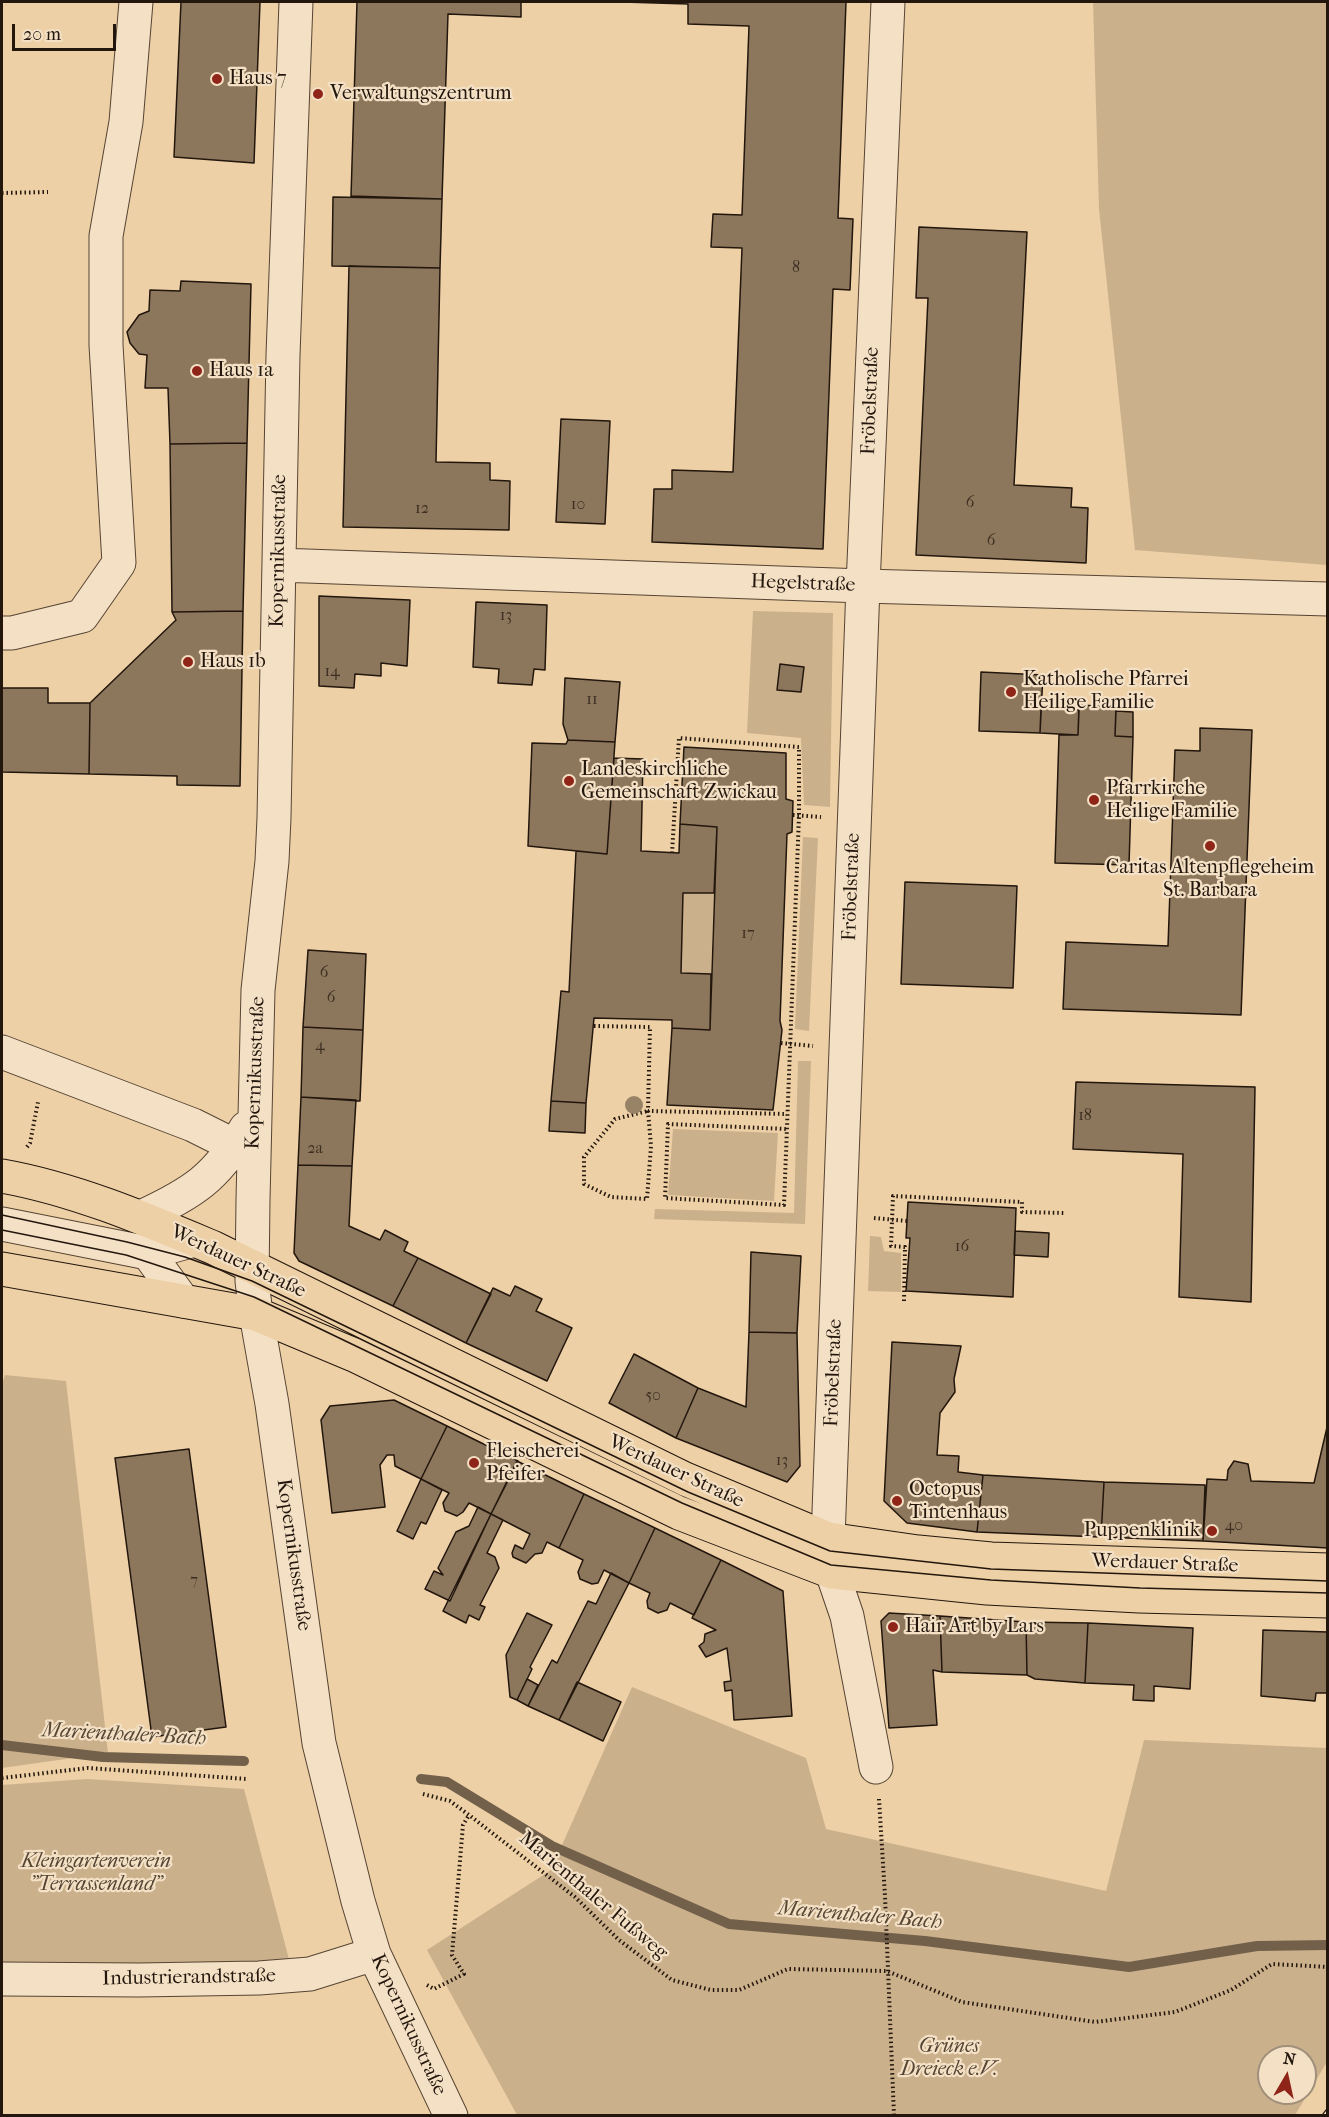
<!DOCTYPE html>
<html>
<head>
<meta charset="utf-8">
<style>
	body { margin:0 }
	#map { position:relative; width:1329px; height:2117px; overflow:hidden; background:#edd0a6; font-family:"IM FELL French Canon",serif }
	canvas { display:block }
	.frame { position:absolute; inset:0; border:3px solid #23160d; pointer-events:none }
	.north { position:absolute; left:1257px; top:2045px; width:60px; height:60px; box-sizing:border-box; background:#f3e0c5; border:2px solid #a08f7b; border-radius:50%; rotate:9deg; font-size:16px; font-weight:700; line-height:24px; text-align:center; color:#23160d }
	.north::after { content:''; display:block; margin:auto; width:21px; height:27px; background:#8f2418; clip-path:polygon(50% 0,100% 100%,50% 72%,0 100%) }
	.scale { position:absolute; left:12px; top:24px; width:104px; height:27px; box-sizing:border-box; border:3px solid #23160d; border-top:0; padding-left:8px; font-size:18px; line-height:21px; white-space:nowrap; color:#23160d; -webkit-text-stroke:4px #f3e0c5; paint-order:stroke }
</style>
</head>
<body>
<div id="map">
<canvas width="1329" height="2117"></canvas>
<div class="frame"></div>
<div class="north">N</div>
<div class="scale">20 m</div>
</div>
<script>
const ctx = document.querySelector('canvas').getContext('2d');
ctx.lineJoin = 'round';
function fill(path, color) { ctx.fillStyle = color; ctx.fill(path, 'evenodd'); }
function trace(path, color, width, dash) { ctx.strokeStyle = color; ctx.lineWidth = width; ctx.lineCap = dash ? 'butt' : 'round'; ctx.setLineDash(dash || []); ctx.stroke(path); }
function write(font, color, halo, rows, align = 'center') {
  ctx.font = font + ' "IM FELL French Canon",serif'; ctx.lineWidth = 4.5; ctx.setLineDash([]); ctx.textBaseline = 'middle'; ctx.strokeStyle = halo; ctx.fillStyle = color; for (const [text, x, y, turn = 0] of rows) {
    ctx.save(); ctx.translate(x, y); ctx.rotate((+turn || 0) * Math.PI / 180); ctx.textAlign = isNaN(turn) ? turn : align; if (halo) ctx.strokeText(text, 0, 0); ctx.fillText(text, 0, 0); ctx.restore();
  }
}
const green = new Path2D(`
	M1093,2H1327V565L1135,550L1099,209Z
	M753,611L833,613L830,807L804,805L801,738L747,733Z
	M803,837L818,838L809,1031L795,1029Z
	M683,893H714L711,974L681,973Z
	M798,1061H811L805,1224L654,1219L655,1209L794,1213Z
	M673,1129L778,1133L774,1201L668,1195Z
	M870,1236L881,1237L884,1251L901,1253V1292L868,1291Z
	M5,1375L66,1381L108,1753L2,1768V1385Z
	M632,1687L806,1758L826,1829L1106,1891L1144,1740L1327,1748V2062L1295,2115H517L427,1950L551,1870ZM1269,2057H1305V2093H1269Z
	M87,1779L244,1789L290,1963L2,1967V1785Z`);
const stream = new Path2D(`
	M2,1745L103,1757L244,1761
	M421,1779L447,1782L552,1846L729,1924L925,1941L1129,1967L1257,1946L1328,1945`);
const building = new Path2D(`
	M181,2H260L254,163L174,157Z
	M357,2H521V17L448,14L442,199L351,196Z
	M623,2H846L838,218L853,219L850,290L833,289L823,549L652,542L654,489H672V470L733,472L742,248L711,247L713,214L742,215L749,26L688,24V4Z
	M333,197L442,199L440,268L332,266Z
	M919,227L1027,232L1014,485L1072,488L1071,507L1088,508L1086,563L916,555L928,298H916Z
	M349,266L440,268L436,462L490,463V480L510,481L509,530L343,527Z
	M181,281L251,284L247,443L170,444L168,388H145L147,355L139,354L130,343L127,332L139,315L149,311L150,290L180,291Z
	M561,419L610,421L605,524L556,522Z
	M247,443L243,611L172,612L170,444Z
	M319,596L410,600L407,666L381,663V676L355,674L354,688L319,686Z
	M476,602L547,605L545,670L534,669L532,685L498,683L499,669L473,667Z
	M243,611L240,786L177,785V776L89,774L90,703L176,620L172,612Z
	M780,664L804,667L801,692L777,690Z
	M981,672L1043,675L1040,733L979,731Z
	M565,678L620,682L615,742L568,740L563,724Z
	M2,688H48V703H90L89,774L2,772Z
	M1079,705L1116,707L1115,736L1133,737L1129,865L1055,863L1059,735H1078Z
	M1041,708L1079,710L1078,735L1040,733Z
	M1116,711L1133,712V737L1115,736Z
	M1200,728L1252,730L1241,1015L1063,1009L1066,942L1168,946L1175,750L1200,751Z
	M568,740L615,742L607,854L528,846L532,743L566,744Z
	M684,747L786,753V799L793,801L792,832L787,834L780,1021L782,1030L773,1110L667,1105L672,1028L710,1030L717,827L680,824Z
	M614,758L643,759L641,851L679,853L680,824L717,827L714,893H683L681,973L711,974L710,1030L672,1028V1020L594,1018L586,1103L551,1101L561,991L569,992L576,851L607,854Z
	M905,882L1017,886L1013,988L901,984Z
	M308,950L366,954L363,1030L303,1027Z
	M303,1027L363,1030L360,1101L301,1097Z
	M1076,1082L1255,1087L1251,1302L1179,1297L1183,1154L1073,1149Z
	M301,1097L356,1100L352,1166L298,1165Z
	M551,1101L586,1103L585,1133L549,1131Z
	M298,1165L352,1166L349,1226L380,1240L385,1230L408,1242L404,1251L418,1258L393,1306L299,1261L294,1253Z
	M908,1202L1016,1208L1013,1297L906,1291L910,1238H906Z
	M1015,1231L1049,1233L1048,1257L1014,1255Z
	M751,1252L801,1256L797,1333L749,1332Z
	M418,1258L491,1294L466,1343L393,1306Z
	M515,1286L542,1299L536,1311L572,1328L547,1381L466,1343L493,1288L510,1296Z
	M749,1332L797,1333L800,1466L787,1482L676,1438L698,1388L746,1407Z
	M892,1342L961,1346L954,1379L955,1392L940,1413L937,1455L959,1456L958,1472L983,1475L977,1532L907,1523L884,1501Z
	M634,1354L698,1388L676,1438L609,1403Z
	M394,1400L447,1426L421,1479L395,1466L394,1455H387L380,1465L385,1507L332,1513L321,1420L330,1406Z
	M1328,1423V1548L1203,1541L1207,1479L1227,1480L1228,1470L1234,1461L1248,1464L1251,1481L1314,1483Z
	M447,1426L518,1461L491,1514L469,1503L463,1512L457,1516L445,1511L443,1503L449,1493L421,1479Z
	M189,1449L226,1727L152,1737L115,1458Z
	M517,1461L584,1494L559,1548L547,1542L542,1553L535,1554L526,1563L513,1557L512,1553L515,1545L523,1549L530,1534L491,1514Z
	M983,1475L1104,1482L1101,1537L977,1532Z
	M421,1479L442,1490L426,1524L421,1522L413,1539L397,1531Z
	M1104,1482L1205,1485L1203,1541L1101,1537Z
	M584,1494L655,1528L629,1583L604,1570L598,1583L592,1584L580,1579L578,1572L583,1560L559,1548Z
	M478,1507L491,1514L450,1601L425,1589L434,1571L443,1575L438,1568L456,1532L469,1526Z
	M491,1514L503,1520L487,1553L495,1557L499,1568L480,1605L485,1607L479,1620L469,1615L466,1623L443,1611Z
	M655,1528L721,1560L694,1615L670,1603L667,1610L658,1613L648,1608L647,1601L650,1593L629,1583Z
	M721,1560L783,1591L792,1716L734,1720L732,1690L725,1691L724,1682L731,1681L727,1648L706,1657L699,1646L704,1642L705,1634L716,1630L692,1618Z
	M611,1573L629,1583L559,1720L528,1706L552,1660L557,1663L588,1601L596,1604Z
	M527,1613L552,1625L530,1667L532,1669L517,1700L510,1697L506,1655Z
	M889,1613L940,1616L942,1672L933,1670L937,1725L889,1728L881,1621Z
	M940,1616L1026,1622L1027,1675L942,1672Z
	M1026,1622L1088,1623L1085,1683L1035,1679L1027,1675Z
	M1088,1623L1193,1628L1190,1689L1154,1686V1701L1133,1700L1134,1685L1085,1683Z
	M1263,1630L1328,1632V1693H1316L1315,1701L1261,1696Z
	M527,1679L538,1685L528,1706L517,1700Z
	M577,1682L621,1702L603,1741L559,1720Z`);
const path = new Path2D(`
	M2,193L48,192
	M793,815L821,817
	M672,853L679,738L799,747V815L784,1205L665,1198L668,1124L787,1129
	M594,1026L650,1027L648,1111L787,1114
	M781,1043L813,1046
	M648,1111L651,1146L647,1199L611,1197L584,1184V1157L615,1119Z
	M27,1147L30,1143L38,1102
	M874,1218L907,1221
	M904,1301L905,1247L891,1246L893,1196L1022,1202V1212L1064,1213
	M2,1778L88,1768L247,1779
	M423,1794L450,1801L469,1815L575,1897L619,1940L672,1980L711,1990H739L788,1969L887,1971L962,2002L1095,2022L1175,2012L1231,1990L1272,1964L1328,1967
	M879,1799L885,1896L894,2116
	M427,1985L434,1989L464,1974L452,1955L463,1825L469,1815`);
const minor = new Path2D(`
	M296,2L283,355L274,818L272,861L258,990L253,1200L252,1281L256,1314L272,1404L319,1743L358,1901L374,1954L451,2116
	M279,565L863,586L1328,599
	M2,633H12L82,616L119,563L106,345V236L126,122L136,2
	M2,1052L193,1125L235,1146
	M141,1217C193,1193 216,1178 246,1128
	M2,1224L148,1253L194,1240
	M148,1253L183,1301
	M876,1767L847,1616L832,1572L828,1539L863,586L888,2
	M2,1979L139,1980L259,1978L310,1974L374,1954`);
const major = new Path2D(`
	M2,1176C75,1189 145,1219 214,1248L685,1479L828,1539L918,1552L991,1559L1328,1570
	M2,1269L256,1314L354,1355L679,1513L832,1572L987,1588L1139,1596L1328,1601`);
const tram = new Path2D(`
	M2,1215L127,1242L185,1257L252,1281L688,1492L830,1551L991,1569L1328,1581
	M2,1230L126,1255L254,1297L682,1503L831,1565L991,1580L1140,1588L1328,1593`);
const rail = new Path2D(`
	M1325,2116L1328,2112`);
const trees = [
	[634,1105]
];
const markers = [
	[217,79,6,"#8f2418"],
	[318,94,6,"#8f2418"],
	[197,371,6,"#8f2418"],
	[188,662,6,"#8f2418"],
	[1011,692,6,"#8f2418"],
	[569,781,6,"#8f2418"],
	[1094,800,6,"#8f2418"],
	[1210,846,6,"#8f2418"],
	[474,1463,6,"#8f2418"],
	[897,1501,6,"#8f2418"],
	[1212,1531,6,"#8f2418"],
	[893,1627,6,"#8f2418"]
];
const numberNames = [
	["8",796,268],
	["6",970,503],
	["10",578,505],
	["12",422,509],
	["6",991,541],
	["13",506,616],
	["14",332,672],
	["11",592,700],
	["17",748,934],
	["6",324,973],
	["6",331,998],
	["4",320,1046],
	["18",1085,1116],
	["2a",315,1149],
	["16",962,1247],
	["50",653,1396],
	["13",782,1461],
	["40",1234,1526],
	["7",194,1581]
];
const poiNames = [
	["Haus 7",229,79],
	["Verwaltungszentrum",330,94],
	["Haus 1a",209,371],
	["Haus 1b",200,662],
	["Katholische Pfarrei",1023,680],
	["Heilige Familie",1023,703],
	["Landeskirchliche",581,770],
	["Gemeinschaft Zwickau",581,793],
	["Pfarrkirche",1106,789],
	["Heilige Familie",1106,812],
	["Caritas Altenpflegeheim",1210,868,"center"],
	["St. Barbara",1210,891,"center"],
	["Fleischerei",486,1452],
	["Pfeifer",486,1475],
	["Octopus",909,1490],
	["Tintenhaus",909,1513],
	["Puppenklinik",1200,1531,"right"],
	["Hair Art by Lars",905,1627]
];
const streetNames = [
	["Fröbelstraße",871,401,-88],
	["Kopernikusstraße",279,551,-89],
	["Hegelstraße",803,584,2],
	["Fröbelstraße",852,887,-88],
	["Kopernikusstraße",256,1073,-88],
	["Werdauer Straße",238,1262,25],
	["Fröbelstraße",834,1373,-88],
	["Werdauer Straße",676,1472,25],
	["Kopernikusstraße",293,1555,82],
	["Werdauer Straße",1165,1564,2],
	["Marienthaler Fußweg",593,1896,40],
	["Industrierandstraße",189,1978,-1],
	["Kopernikusstraße",408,2025,65]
];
const parkNames = [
	["Kleingartenverein",96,1862],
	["\"Terrassenland\"",96,1885],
	["Grünes",949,2047],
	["Dreieck e.V.",949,2070]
];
const waterNames = [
	["Marienthaler Bach",124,1735,3],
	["Marienthaler Bach",860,1916,5]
];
fill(green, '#cbb08c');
trace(stream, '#73604a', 10);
fill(building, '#8c775d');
trace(building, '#23160d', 1.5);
trace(minor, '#564433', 35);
trace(major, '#23160d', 35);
trace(path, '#23160d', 4, [1.5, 3]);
trace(minor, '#f3e0c5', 33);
trace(major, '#edd0a6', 33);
trace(tram, '#23160d', 1.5);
trace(rail, '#23160d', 7);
trace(rail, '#f3e0c5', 4.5, [14]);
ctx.fillStyle = '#998367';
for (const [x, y] of trees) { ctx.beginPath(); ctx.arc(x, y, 9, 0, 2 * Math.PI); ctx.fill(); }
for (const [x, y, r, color] of markers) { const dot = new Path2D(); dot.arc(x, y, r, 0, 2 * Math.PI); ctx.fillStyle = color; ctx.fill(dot); trace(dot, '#f3e0c5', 2); }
write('16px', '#3d2e21', null, numberNames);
write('20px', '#23160d', '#f3e0c5', poiNames, 'left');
write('20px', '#23160d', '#f3e0c5', streetNames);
write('italic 20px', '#543', '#f3e0c5', parkNames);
write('italic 21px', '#584735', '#f3e0c5', waterNames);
</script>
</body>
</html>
